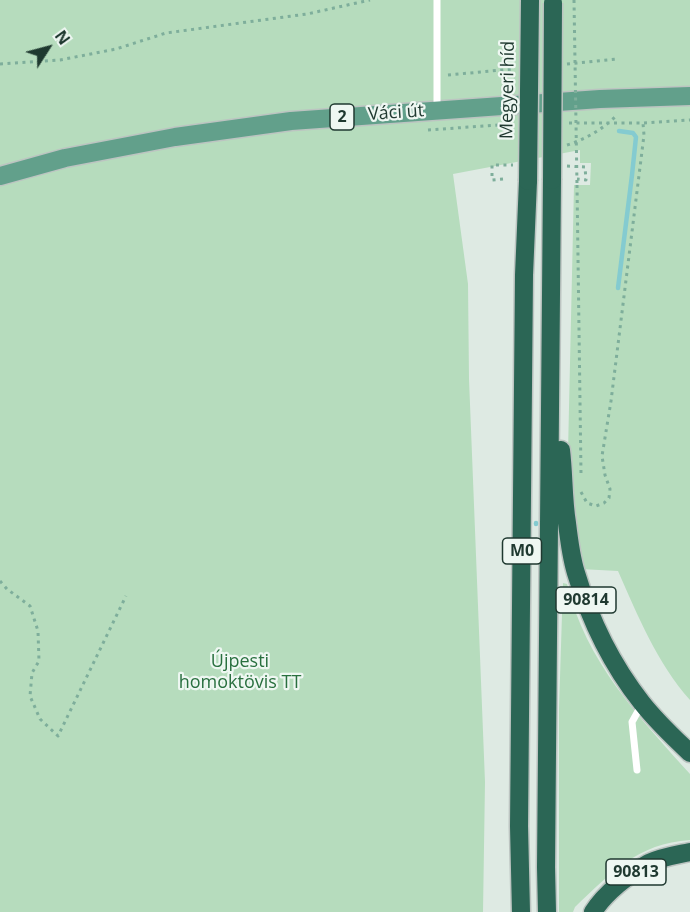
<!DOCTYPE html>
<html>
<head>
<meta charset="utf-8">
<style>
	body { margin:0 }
	#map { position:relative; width:690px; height:912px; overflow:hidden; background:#deeae3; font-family:"Open Sans",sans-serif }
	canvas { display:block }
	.north { position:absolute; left:18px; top:18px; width:60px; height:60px; -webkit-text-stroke:4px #eef7f2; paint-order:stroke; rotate:54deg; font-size:16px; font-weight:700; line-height:24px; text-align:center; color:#1f3930 }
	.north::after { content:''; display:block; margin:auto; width:21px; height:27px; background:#1f3930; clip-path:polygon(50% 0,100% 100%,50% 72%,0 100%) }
</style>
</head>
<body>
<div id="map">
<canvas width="690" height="912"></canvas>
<div class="north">N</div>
</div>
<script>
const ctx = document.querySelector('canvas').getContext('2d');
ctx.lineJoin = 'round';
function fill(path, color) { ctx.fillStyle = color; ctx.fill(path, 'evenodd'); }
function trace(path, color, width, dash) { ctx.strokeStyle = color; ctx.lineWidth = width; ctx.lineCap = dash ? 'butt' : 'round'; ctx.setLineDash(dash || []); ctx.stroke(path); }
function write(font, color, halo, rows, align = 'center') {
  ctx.font = font + ' "Open Sans",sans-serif'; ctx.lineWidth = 4.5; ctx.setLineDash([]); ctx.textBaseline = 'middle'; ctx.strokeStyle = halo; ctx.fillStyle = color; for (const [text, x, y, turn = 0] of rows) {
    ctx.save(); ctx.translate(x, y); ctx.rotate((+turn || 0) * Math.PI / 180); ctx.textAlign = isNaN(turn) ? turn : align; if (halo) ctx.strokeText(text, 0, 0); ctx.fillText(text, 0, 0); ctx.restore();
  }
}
const green = new Path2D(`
	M0,0H690V700C657,663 638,616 618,571L580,569L568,452L574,185H590L591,163H580V150L453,174L468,284L469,379L485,782L483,912H0Z
	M563,583L567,584C586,662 638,716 690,774V840C638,843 610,874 575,907L573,912H559V709Z`);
const stream = new Path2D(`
	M618,288L632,175L636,137L633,133L619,131
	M536,523V524`);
const path = new Path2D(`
	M0,64L60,60L116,49L166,33L307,14L370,0
	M567,64L618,59
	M448,75L513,69
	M569,123H643L690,120
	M428,130L512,124
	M567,145C586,139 603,129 617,115
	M567,166L585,167L586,180L577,179
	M503,179L492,180V165H513
	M577,185L581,474
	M581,492L587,503L596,506L604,503L609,498L610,489L605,475L602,456L611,401L644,135L643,123
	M0,581L7,589L30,606L38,631L39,661L32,673L30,696L40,719L58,736L126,596`);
const lane = new Path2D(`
	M437,0V110
	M637,770L632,722L642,704`);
const primary = new Path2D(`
	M0,176L65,158L175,137L291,121L600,99L690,96`);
const highway = new Path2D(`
	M561,450C564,474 563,499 567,523C569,540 571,557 576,573C590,620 612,665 642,703C657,722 673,737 690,753
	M521,912L519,826L524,275L528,181
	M547,912L546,867L552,180
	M593,912C605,893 629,874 649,863C662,857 676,855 690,852`);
const pathBridge = new Path2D(`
	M574,0L577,185`);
const highwayBridge = new Path2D(`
	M552,180L553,3
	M528,181L530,0`);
const shields = [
	[342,117,24],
	[522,551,39],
	[586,600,60],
	[636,872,60]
];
const shieldNames = [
	["2",342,117],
	["M0",522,551],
	["90814",586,600],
	["90813",636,872]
];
const streetNames = [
	["Megyeri híd",508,90,-89],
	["Váci út",396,113,-4]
];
const parkNames = [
	["Újpesti",240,662],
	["homoktövis TT",240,683]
];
fill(green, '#b6dcbd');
trace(stream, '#84cbd0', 4.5);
trace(primary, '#bcc4c1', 21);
trace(highway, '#bcc4c1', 21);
trace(path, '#7eae9b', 3, [3, 4.5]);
trace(lane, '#fff', 7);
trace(primary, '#62a08b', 18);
trace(highway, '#2b6655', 18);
trace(highwayBridge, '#bcc4c1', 21, []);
trace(pathBridge, '#7eae9b', 3, [3, 4.5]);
trace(highwayBridge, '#2b6655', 18);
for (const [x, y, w] of shields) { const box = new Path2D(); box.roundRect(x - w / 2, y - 13, w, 26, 4.5); ctx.fillStyle = '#eef7f2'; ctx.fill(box); trace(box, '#1f3930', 1.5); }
write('bold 16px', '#1f3930', null, shieldNames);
write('18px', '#1f3930', '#eef7f2', streetNames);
write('18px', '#29703f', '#eef7f2', parkNames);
</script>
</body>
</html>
